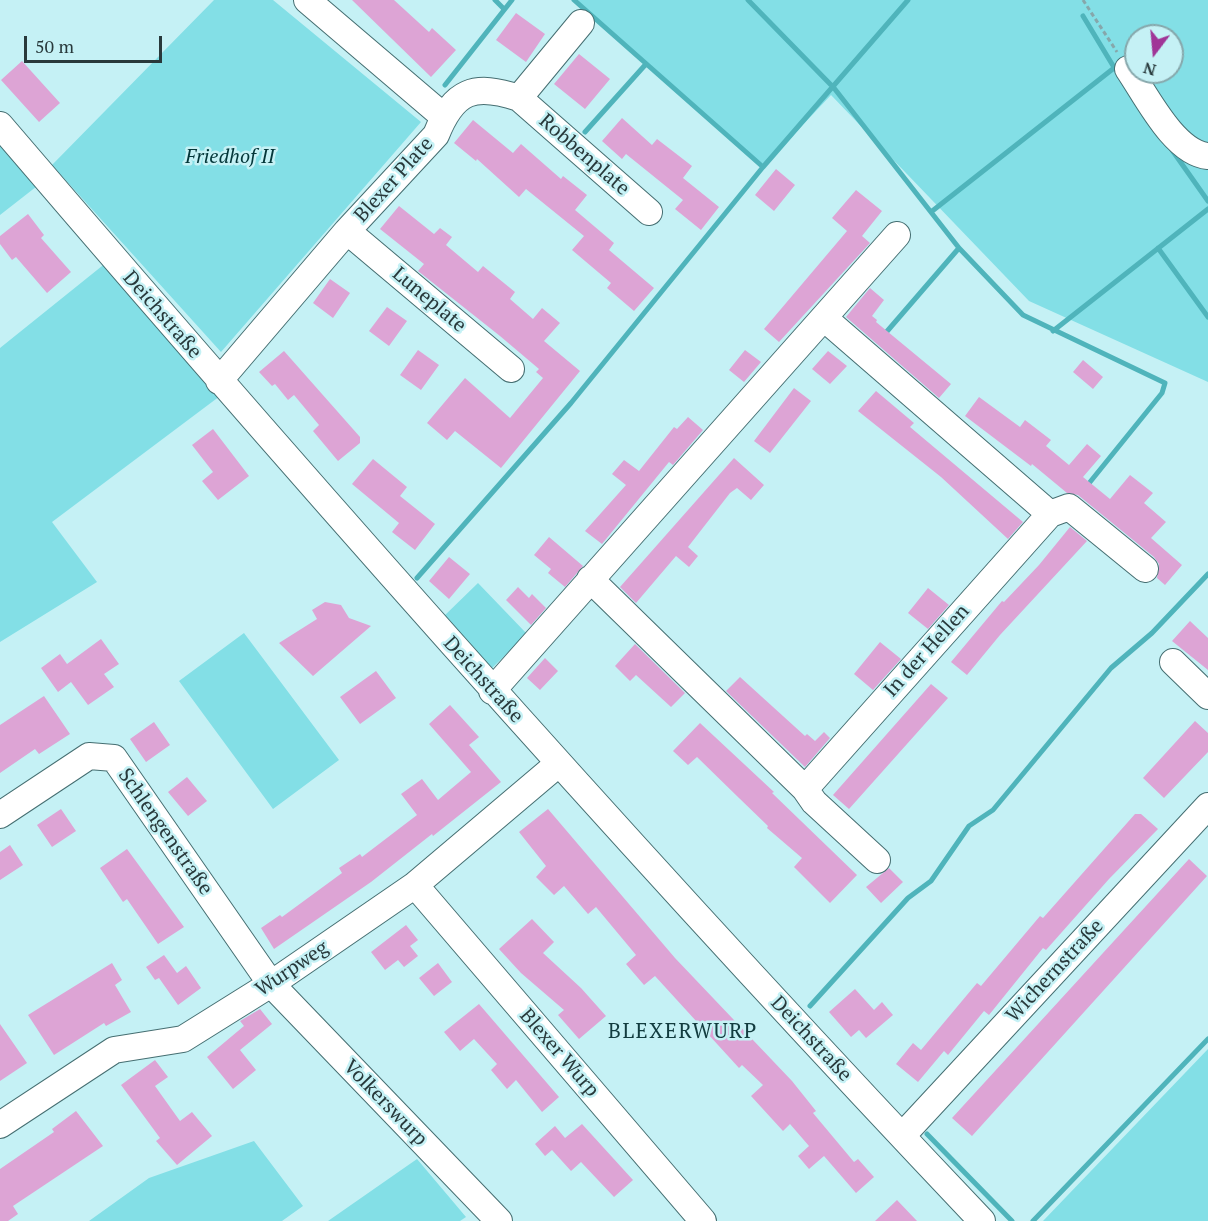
<!DOCTYPE html>
<html>
<head>
<meta charset="utf-8">
<style>
	body { margin:0 }
	#map { position:relative; width:1208px; height:1221px; overflow:hidden; background:#c5f1f5; font-family:"PT Serif",serif }
	canvas { display:block }
	.north { position:absolute; left:1124px; top:24px; width:60px; height:60px; box-sizing:border-box; background:#c5f1f5; border:2px solid #86a7ab; border-radius:50%; rotate:196deg; font-size:16px; font-weight:700; line-height:24px; text-align:center; color:#28393b }
	.north::after { content:''; display:block; margin:auto; width:21px; height:27px; background:#a03597; clip-path:polygon(50% 0,100% 100%,50% 72%,0 100%) }
	.scale { position:absolute; left:24px; top:36px; width:138px; height:27px; box-sizing:border-box; border:3px solid #28393b; border-top:0; padding-left:8px; font-size:18px; line-height:21px; white-space:nowrap; color:#28393b; -webkit-text-stroke:4px #c5f1f5; paint-order:stroke }
</style>
</head>
<body>
<div id="map">
<canvas width="1208" height="1221"></canvas>
<div class="north">N</div>
<div class="scale">50 m</div>
</div>
<script>
const ctx = document.querySelector('canvas').getContext('2d');
ctx.lineJoin = 'round';
function fill(path, color) { ctx.fillStyle = color; ctx.fill(path, 'evenodd'); }
function trace(path, color, width, dash) { ctx.strokeStyle = color; ctx.lineWidth = width; ctx.lineCap = dash ? 'butt' : 'round'; ctx.setLineDash(dash || []); ctx.stroke(path); }
function write(font, color, halo, rows, align = 'center') {
  ctx.font = font + ' "PT Serif",serif'; ctx.lineWidth = 5; ctx.setLineDash([]); ctx.textBaseline = 'middle'; ctx.strokeStyle = halo; ctx.fillStyle = color; for (const [text, x, y, turn = 0] of rows) {
    ctx.save(); ctx.translate(x, y); ctx.rotate((+turn || 0) * Math.PI / 180); ctx.textAlign = isNaN(turn) ? turn : align; if (halo) ctx.strokeText(text, 0, 0); ctx.fillText(text, 0, 0); ctx.restore();
  }
}
const green = new Path2D(`
	M214,0H273L421,122L221,352L52,165Z
	M574,0H1208V382L1029,301L831,95L763,167ZM1136,36H1172V72H1136Z
	M0,135L41,183L0,215Z
	M107,262L220,396L52,522L97,582L0,642V348Z
	M478,583L527,634L491,669L442,618Z
	M244,633L339,760L273,809L179,681Z
	M1208,1049V1221H1043Z
	M254,1141L303,1206L282,1221H89L149,1178Z
	M417,1159L466,1217L460,1221H328Z`);
const stream = new Path2D(`
	M495,0L504,9
	M574,0L763,167
	M748,0L834,88L959,248L1023,315L1165,383L1162,393L1086,487
	M1083,16L1115,69
	M445,85L512,0
	M585,132L646,64
	M1172,150L1208,201
	M931,212L1114,68
	M1158,248L1208,317
	M1053,331L1208,209
	M883,336L959,248
	M417,578L571,403L763,167L908,0
	M810,1006L908,898L931,881L969,826L993,810L1111,668L1152,633L1208,574
	M927,1134L1012,1221
	M1033,1221L1208,1039`);
const building = new Path2D(`
	M352,0H394L429,32L432,28L456,50L431,77Z
	M516,13L545,34L526,62L496,40Z
	M579,54L610,79L585,109L554,84Z
	M22,61L60,103L39,122L1,80Z
	M622,118L652,145L657,139L692,166L683,178L719,207L701,230L675,209L683,200L626,154L622,159L602,141Z
	M473,120L513,153L521,144L561,179L563,176L587,195L575,210L614,243L609,250L654,288L634,311L607,288L611,283L572,250L584,236L526,189L519,197L477,159L476,161L454,143Z
	M776,169L795,185L774,211L755,195Z
	M856,190L882,211L862,236L870,243L779,342L764,329L847,231L832,218Z
	M399,206L434,234L440,228L452,237L446,245L478,272L483,266L515,292L510,299L533,319L542,308L560,323L544,341L580,371L501,468L455,431L447,440L427,423L465,378L510,418L543,378L536,372L539,369L500,336L418,271L424,264L380,229Z
	M28,214L44,235L41,238L71,272L47,293L16,257L12,260L0,244V236Z
	M330,279L350,293L333,318L313,303Z
	M870,288L884,300L872,316L877,320L876,322L951,384L939,398L846,317Z
	M387,307L407,321L389,346L369,331Z
	M418,350L439,365L421,390L400,375Z
	M745,350L761,362L744,382L729,370Z
	M284,351L360,437V443L338,461L313,431L319,425L294,395L288,400L275,384L272,386L259,372Z
	M828,351L847,366L830,384L812,369Z
	M1083,360L1103,377L1093,389L1073,372Z
	M794,388L811,401L770,453L754,441Z
	M876,391L914,423L910,427L1023,522L1008,539L941,477L858,411Z
	M979,397L1020,427L1025,420L1051,440L1046,446L1069,465L1087,444L1101,456L1083,477L1110,499L1130,475L1153,493L1144,503L1166,522L1151,538L1182,565L1165,585L1157,578L1159,564L1154,557L1078,495L1067,493L1032,464L1031,466L965,416Z
	M688,417L703,430L673,465L669,462L602,544L585,531L626,485L612,474L624,460L639,471L674,427L677,429Z
	M213,429L249,476L218,500L202,481L213,472L192,445Z
	M734,458L764,485L751,500L737,488L730,493L688,547L698,556L689,567L676,556L636,603L620,587Z
	M373,459L407,487L400,496L435,524L415,550L392,532L399,523L352,484Z
	M1070,527L1087,541L1000,635L967,675L951,662L1002,601L1004,602L1039,565Z
	M549,537L583,566L565,587L548,573L551,569L534,555Z
	M449,557L470,574L449,599L429,581Z
	M518,587L529,598L532,594L546,608L531,625L506,600Z
	M928,588L949,605L928,629L908,613Z
	M325,602L341,605L349,618L371,626L313,676L279,643L317,619L312,610Z
	M1190,621L1208,638V670L1172,641Z
	M101,639L119,664L104,674L114,687L88,705L71,682L58,692L41,668L60,654L67,664Z
	M880,642L901,659L873,690L854,674Z
	M635,644L685,693L671,707L636,675L630,681L615,666Z
	M545,658L558,671L540,690L527,678Z
	M376,671L396,698L360,724L340,697Z
	M740,677L805,736L807,734L815,741L824,732L830,738L805,767L726,691Z
	M931,684L948,698L849,809L833,795Z
	M44,696L70,734L39,754L35,749L0,773V725Z
	M450,705L479,737L469,745L501,782L433,836L432,834L371,882L274,949L261,928L280,915L282,917L342,873L339,868L360,854L362,857L417,815L401,794L422,779L438,800L471,772L429,724Z
	M1195,721L1208,733V752L1164,798L1143,778Z
	M154,722L170,745L146,762L130,739Z
	M700,723L774,792L772,793L857,875L830,903L794,867L802,858L767,828L768,826L739,798L697,757L688,765L673,751Z
	M187,777L207,801L188,816L168,792Z
	M61,809L76,831L52,847L37,825Z
	M548,809L675,958L792,1081L816,1111L813,1113L854,1162L858,1159L874,1177L856,1193L824,1156L809,1169L798,1156L809,1146L790,1124L783,1131L751,1096L763,1085L742,1065L739,1068L655,976L644,985L626,964L636,955L596,907L588,914L564,886L554,895L536,877L546,866L519,832Z
	M1135,814H1141L1158,829L1109,879L1046,950L1043,948L989,1015L984,1011L948,1055L944,1051L918,1082L896,1064L913,1043L921,1050L977,983L981,986L1040,916L1043,918Z
	M10,845L23,865L0,880V852Z
	M127,849L184,927L158,944L127,899L123,902L100,868Z
	M1189,859L1207,876L972,1136L952,1118Z
	M889,868L903,882L881,903L866,887Z
	M532,919L554,942L543,953L581,988L606,1016L579,1039L558,1015L564,1010L521,973L499,949Z
	M406,925L418,940L410,946L418,956L404,967L398,960L385,970L371,952Z
	M164,955L177,973L186,966L201,988L178,1005L159,978L155,980L146,967Z
	M112,963L122,980L115,985L131,1012L106,1026L104,1023L54,1055L28,1015Z
	M438,963L452,982L434,996L419,978Z
	M855,989L874,1010L882,1002L893,1015L866,1038L859,1030L851,1037L829,1012Z
	M479,1004L559,1097L542,1112L516,1080L507,1089L491,1070L497,1064L474,1039L460,1051L444,1032Z
	M260,1009L272,1024L240,1050L256,1070L233,1089L207,1057L244,1026L240,1021Z
	M0,1024L27,1063L0,1081Z
	M155,1060L168,1077L155,1086L180,1121L192,1112L212,1136L177,1165L156,1141L160,1138L121,1085Z
	M76,1111L103,1146L13,1206L18,1214L8,1221H0V1169L54,1132L52,1129Z
	M582,1124L633,1180L614,1197L581,1162L571,1171L552,1150L545,1156L535,1144L555,1126L565,1138Z
	M897,1200L917,1221H875Z`);
const path = new Path2D(`
	M1083,0L1117,52`);
const minor = new Path2D(`
	M307,0L443,116
	M1128,69C1146,95 1174,153 1208,156
	M519,98L649,212
	M0,125C319,498 644,865 982,1221
	M347,231L511,369
	M824,318L1050,514L1069,507L1145,569
	M219,381L347,231L436,135C454,90 474,83 519,98L581,23
	M590,579L805,789L814,802L877,860
	M1173,662L1208,696
	M492,691L897,235
	M805,789L1050,514
	M0,815L89,756L114,758L271,984L499,1221
	M415,885L703,1221
	M0,1125L114,1050L183,1039L271,984L415,885L558,764
	M902,1136L1208,806`);
const streetNames = [
	["Robbenplate",584,155,41],
	["Blexer Plate",394,180,-48],
	["Luneplate",429,300,40],
	["Deichstraße",162,315,49],
	["In der Hellen",927,651,-48],
	["Deichstraße",483,680,48],
	["Schlengenstraße",165,832,55],
	["Wurpweg",292,969,-34],
	["Wichernstraße",1055,971,-47],
	["Deichstraße",811,1039,47],
	["Blexer Wurp",559,1053,49],
	["Volkerswurp",385,1103,46]
];
const parkNames = [
	["Friedhof II",230,157]
];
const neighbourhoodNames = [
	["BLEXERWURP",683,1032]
];
fill(green, '#83dfe6');
trace(stream, '#4fb4bb', 5);
fill(building, '#dda4d5');
trace(minor, '#456e71', 28);
trace(path, '#86a7ab', 3, [4.5, 3]);
trace(minor, '#fff', 26);
write('20px', '#28393b', '#c5f1f5', streetNames);
write('italic 20px', '#033639', '#c5f1f5', parkNames);
ctx.letterSpacing = '1.5px';
write('21px', '#123c3f', '#c5f1f5', neighbourhoodNames);
ctx.letterSpacing = '0px';
</script>
</body>
</html>
